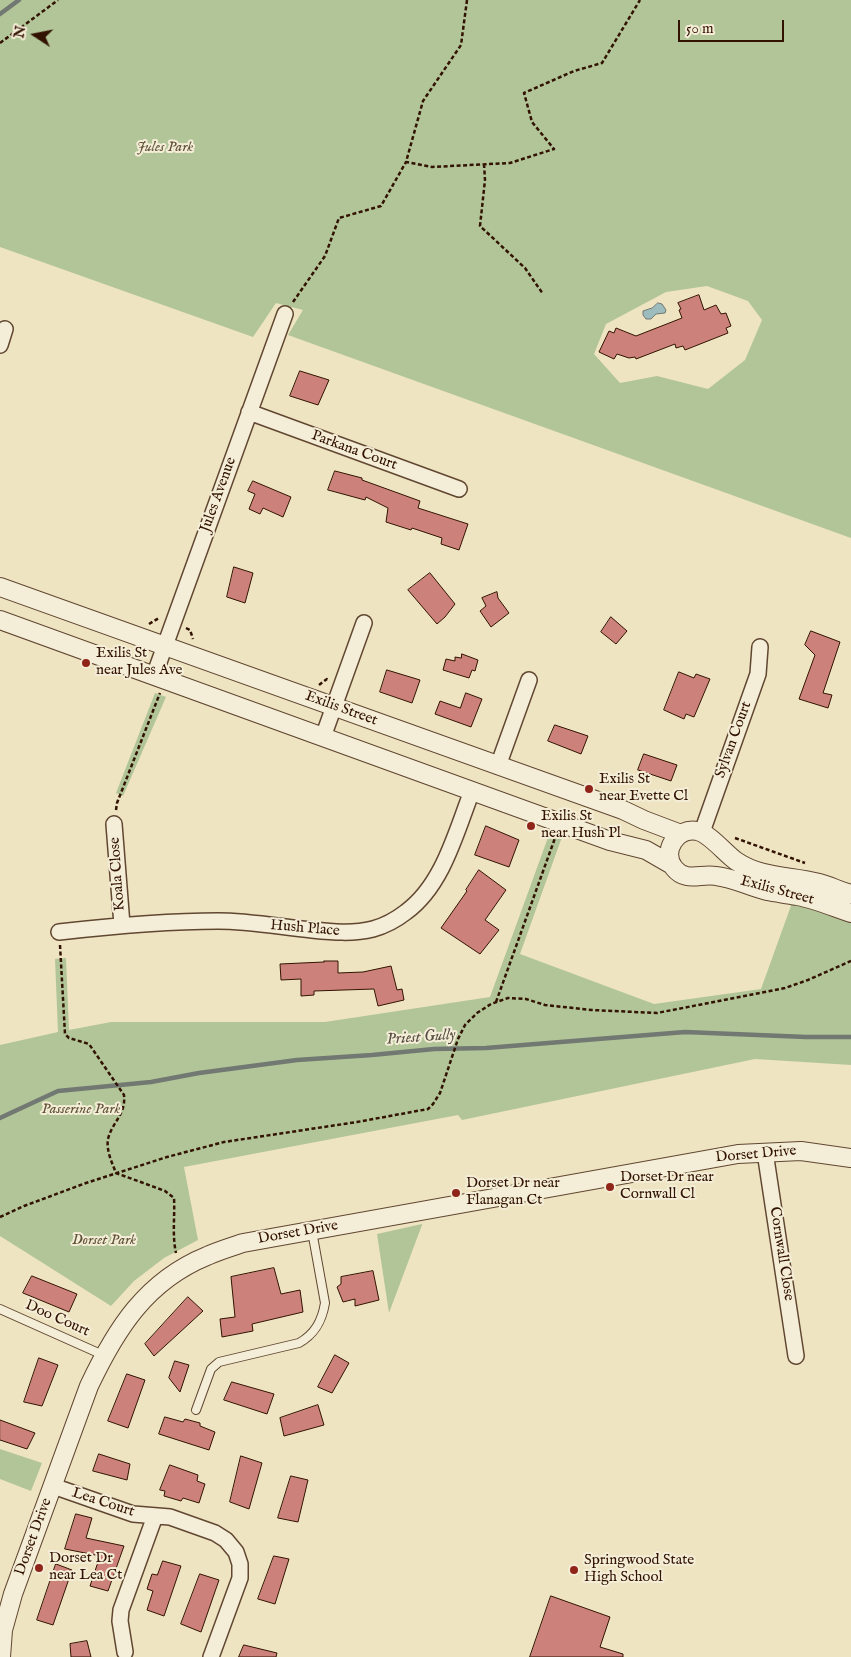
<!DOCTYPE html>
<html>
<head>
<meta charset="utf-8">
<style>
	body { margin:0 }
	#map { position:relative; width:851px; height:1657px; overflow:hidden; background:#eee4c2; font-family:"IM FELL English",serif }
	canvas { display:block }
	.north { position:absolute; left:10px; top:10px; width:50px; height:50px; -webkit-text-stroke:4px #f4edd7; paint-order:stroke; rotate:281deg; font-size:14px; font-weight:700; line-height:20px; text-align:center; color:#321301 }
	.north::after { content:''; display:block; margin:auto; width:18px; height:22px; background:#321301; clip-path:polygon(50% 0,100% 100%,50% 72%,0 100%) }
	.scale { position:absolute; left:678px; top:20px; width:106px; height:22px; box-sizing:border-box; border:2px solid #321301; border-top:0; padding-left:6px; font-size:15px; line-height:18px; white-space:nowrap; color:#321301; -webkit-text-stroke:4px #f4edd7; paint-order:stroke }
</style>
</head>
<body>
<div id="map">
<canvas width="851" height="1657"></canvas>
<div class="north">N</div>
<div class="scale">50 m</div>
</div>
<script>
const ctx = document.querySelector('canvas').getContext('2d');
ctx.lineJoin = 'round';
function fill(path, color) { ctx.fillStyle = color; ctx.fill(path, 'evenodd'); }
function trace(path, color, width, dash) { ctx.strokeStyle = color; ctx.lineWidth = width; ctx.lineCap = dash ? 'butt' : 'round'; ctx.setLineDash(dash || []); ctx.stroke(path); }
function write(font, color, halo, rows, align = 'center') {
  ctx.font = font + ' "IM FELL English",serif'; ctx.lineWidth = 4; ctx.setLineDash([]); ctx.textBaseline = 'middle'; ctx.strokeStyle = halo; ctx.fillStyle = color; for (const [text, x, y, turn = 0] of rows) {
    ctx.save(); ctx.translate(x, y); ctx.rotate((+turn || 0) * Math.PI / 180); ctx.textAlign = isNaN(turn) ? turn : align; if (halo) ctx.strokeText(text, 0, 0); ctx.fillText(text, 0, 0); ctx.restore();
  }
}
const green = new Path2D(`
	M0,0H851V538L288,335L303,310L276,303L253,337L0,247ZM707,286L748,301L762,320L745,360L708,389L657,376L620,383L594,354L606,324L666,292Z
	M155,693L166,697L123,796L116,793Z
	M550,832L562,837L520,954L654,1004L761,989L792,903L822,908L851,919V1065L755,1059L462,1120L458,1115L184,1167L198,1240L164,1258L134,1281L111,1306L0,1236V1045L58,1032L55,959L66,958L69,1030L111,1022H325L490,997Z
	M422,1224V1225L389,1313L377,1234Z
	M0,1449L42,1463L31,1491L0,1479Z`);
const water = new Path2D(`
	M658,303L662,304L666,310L665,313L656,314L651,319H646L643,315V311L652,308Z`);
const stream = new Path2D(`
	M0,14L19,0
	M0,1118L58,1091L151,1082L199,1073L297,1060L372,1055L434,1049L486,1048L685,1032L806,1037H851`);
const building = new Path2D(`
	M699,295L704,310L716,305L721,314L726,313L731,326L726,328L728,333L685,350L683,346L676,348L675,344L636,359L635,357L629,358L617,354L614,359L599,352L609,331L614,333L616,328L636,336L682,318L679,310L681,309L678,303Z
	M300,371L329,380L318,405L290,396Z
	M335,471L362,478V480L420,501L418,508L468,524L459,550L441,544L442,538L412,528L411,530L386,522L388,508L366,497L365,500L328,490Z
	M253,481L291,497L283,517L263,508L260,514L249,509L255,494L248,491Z
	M234,567L253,573L245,603L227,597Z
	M430,573L455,604L445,617L437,624L408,590Z
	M497,592L498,598L509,613L491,627L480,611L486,606L482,598Z
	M611,617L627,631L616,644L601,632Z
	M811,631L840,642L823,693L832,695L828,708L799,699L815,655L805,645Z
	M462,654L478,660L475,671L472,670L469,678L443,670L446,659L455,661V657L461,658Z
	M387,670L420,680L412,703L380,692Z
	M679,672L694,678L696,674L710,679L694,717L686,714L684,719L664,710Z
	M466,693L482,699L471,727L435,714L440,701L460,708Z
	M555,725L588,736L581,754L548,741Z
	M644,754L677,765L671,781L638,770Z
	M486,826L519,840L509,867L475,855Z
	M479,870L506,890L485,920L499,930L480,954L441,928L467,891L466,890Z
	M324,961H338V973L363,972L391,966L397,990L402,989L404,1000L378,1006L374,989L314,991V995L301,996V979L281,980L280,964L324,962Z
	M274,1268L281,1294L300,1290L303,1312L252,1324L253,1331L222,1337L220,1319L235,1317L231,1277Z
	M373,1271L379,1300L355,1306V1299L343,1302L337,1287L341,1284V1277Z
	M32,1276L77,1294L69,1312L23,1293Z
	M188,1297L203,1311L154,1356L145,1344Z
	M335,1355L349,1363L332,1393L318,1387Z
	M39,1358L58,1365L42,1406L24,1402Z
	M175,1361L189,1365L180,1392L169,1378Z
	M127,1374L145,1380L128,1428L108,1421Z
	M232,1382L274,1394L267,1414L224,1400Z
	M318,1405L324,1425L284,1436L280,1418Z
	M165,1417L183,1422L185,1419L200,1423V1426L215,1432L209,1450L159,1434Z
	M0,1420L35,1433L27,1449L0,1440Z
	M99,1454L130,1464L127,1480L93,1471Z
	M241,1456L262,1463L249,1509L230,1502Z
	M170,1465L198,1475L197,1481L205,1484L199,1503L183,1498L181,1501L164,1496L165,1491L160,1490Z
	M291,1476L308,1480L298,1522L278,1518Z
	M76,1514L92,1518L86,1538L124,1546L108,1591L90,1586L100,1556L65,1549Z
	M274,1556L289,1559L275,1604L258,1599Z
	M163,1561L181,1566L164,1616L147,1610L153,1591L147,1589L152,1574L157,1575Z
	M56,1564L72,1570L53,1625L37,1620Z
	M200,1574L219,1580L201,1632L181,1624Z
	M551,1596L610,1617L600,1647L623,1654V1657H530Z
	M87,1641L91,1657H71L70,1644Z
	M244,1645L277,1653L276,1657H239Z`);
const path = new Path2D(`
	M467,0L461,45L423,101L406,162L432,167L510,163L554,149L532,122L524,93L574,71L602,63L640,0
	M0,43L58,0
	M484,164L485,180L480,226L525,268L543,294
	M293,302L325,256L339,218L381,206L406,162
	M149,624L159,618
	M186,628L190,630L193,639
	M319,685L327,679L329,680
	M116,810L117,803L160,693
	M735,838L805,863
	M60,945L65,1034L69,1038L89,1044L124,1095C126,1115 112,1122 108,1139C106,1150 112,1163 116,1173L165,1191L174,1198C175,1217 172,1235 176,1253
	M496,1002L555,838
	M0,1217L24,1206L86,1183L167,1157L224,1142L357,1122L428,1109L433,1104L440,1093L458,1039L465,1025L477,1013L491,1004L508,998L526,999L545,1005L592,1010L657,1013L785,988L808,980L851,961`);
const service = new Path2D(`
	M0,1309L103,1355
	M196,1410L211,1369L219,1362L299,1343C315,1334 322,1321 325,1303L312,1231`);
const minor = new Path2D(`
	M0,345L5,329
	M249,412L459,489
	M154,676L285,314
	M323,737L364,623
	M498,766L529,680
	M114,824L122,925
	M702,832L758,674L760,647
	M59,932C112,926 165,921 218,921C249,921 281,927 312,930C332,932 353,934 373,929C384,926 397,919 406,912C443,885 456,832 472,791
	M765,1152L796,1356
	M53,1486L133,1514L170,1517L215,1533L226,1540L236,1552L240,1564V1578L211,1657
	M125,1652L120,1621L121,1610L155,1516`);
const tertiary = new Path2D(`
	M0,587L623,810L644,820L681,834
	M0,620L610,841L646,850L672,865
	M851,894C840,891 830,886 819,883C790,875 763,879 736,861C725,853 709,833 697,831C677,827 661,851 674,868C686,883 701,873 716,876C734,878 750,887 767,891C777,893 787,894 797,896C815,899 833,907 851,913
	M1,1657L3,1630L13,1594L89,1386C116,1329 146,1281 207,1256C218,1251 231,1247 243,1243L738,1154L801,1151L851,1158`);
const markers = [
	[86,663,5,"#8f2418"],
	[589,789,5,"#8f2418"],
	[531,826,5,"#8f2418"],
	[610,1187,5,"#8f2418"],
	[456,1193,5,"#8f2418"],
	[39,1568,5,"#8f2418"],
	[574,1570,5,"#8f2418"]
];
const parkNames = [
	["Jules Park",165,148],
	["Passerine Park",81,1110],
	["Dorset Park",104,1241]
];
const streetNames = [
	["Parkana Court",354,451,20],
	["Jules Avenue",219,495,-70],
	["Exilis Street",341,709,20],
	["Sylvan Court",734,740,-70],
	["Koala Close",118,874,-94],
	["Exilis Street",777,891,15],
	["Hush Place",305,929,5],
	["Dorset Drive",756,1155,-5],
	["Dorset Drive",298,1233,-10],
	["Cornwall Close",781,1254,81],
	["Doo Court",57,1319,24],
	["Lea Court",103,1503,18],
	["Dorset Drive",34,1537,-70]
];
const poiNames = [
	["Exilis St",96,654],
	["near Jules Ave",96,671],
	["Exilis St",599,780],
	["near Evette Cl",599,797],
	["Exilis St",541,817],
	["near Hush Pl",541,834],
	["Dorset Dr near",620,1178],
	["Cornwall Cl",620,1195],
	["Dorset Dr near",466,1184],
	["Flanagan Ct",466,1201],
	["Dorset Dr",49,1559],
	["near Lea Ct",49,1576],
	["Springwood State",584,1561],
	["High School",584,1578]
];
const waterNames = [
	["Priest Gully",421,1038,-4]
];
fill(green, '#b2c598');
fill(water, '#9dbcbd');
trace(water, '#727872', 1);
trace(stream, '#727872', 4.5);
fill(building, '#cc827b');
trace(building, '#321301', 1);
trace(service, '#614731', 10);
trace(minor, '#614731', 18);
trace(tertiary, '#614731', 20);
trace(path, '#321301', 2.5, [4, 2.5]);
trace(service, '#f4edd7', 8);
trace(minor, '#f4edd7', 15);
trace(tertiary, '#f4edd7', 18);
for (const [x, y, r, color] of markers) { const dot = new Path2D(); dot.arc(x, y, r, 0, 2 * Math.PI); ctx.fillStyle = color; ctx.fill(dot); trace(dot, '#f4edd7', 2); }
write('italic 15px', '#5f5136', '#f4edd7', parkNames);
write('15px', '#321301', '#f4edd7', streetNames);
write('15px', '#321301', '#f4edd7', poiNames, 'left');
write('italic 16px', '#574e43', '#f4edd7', waterNames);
</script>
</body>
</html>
